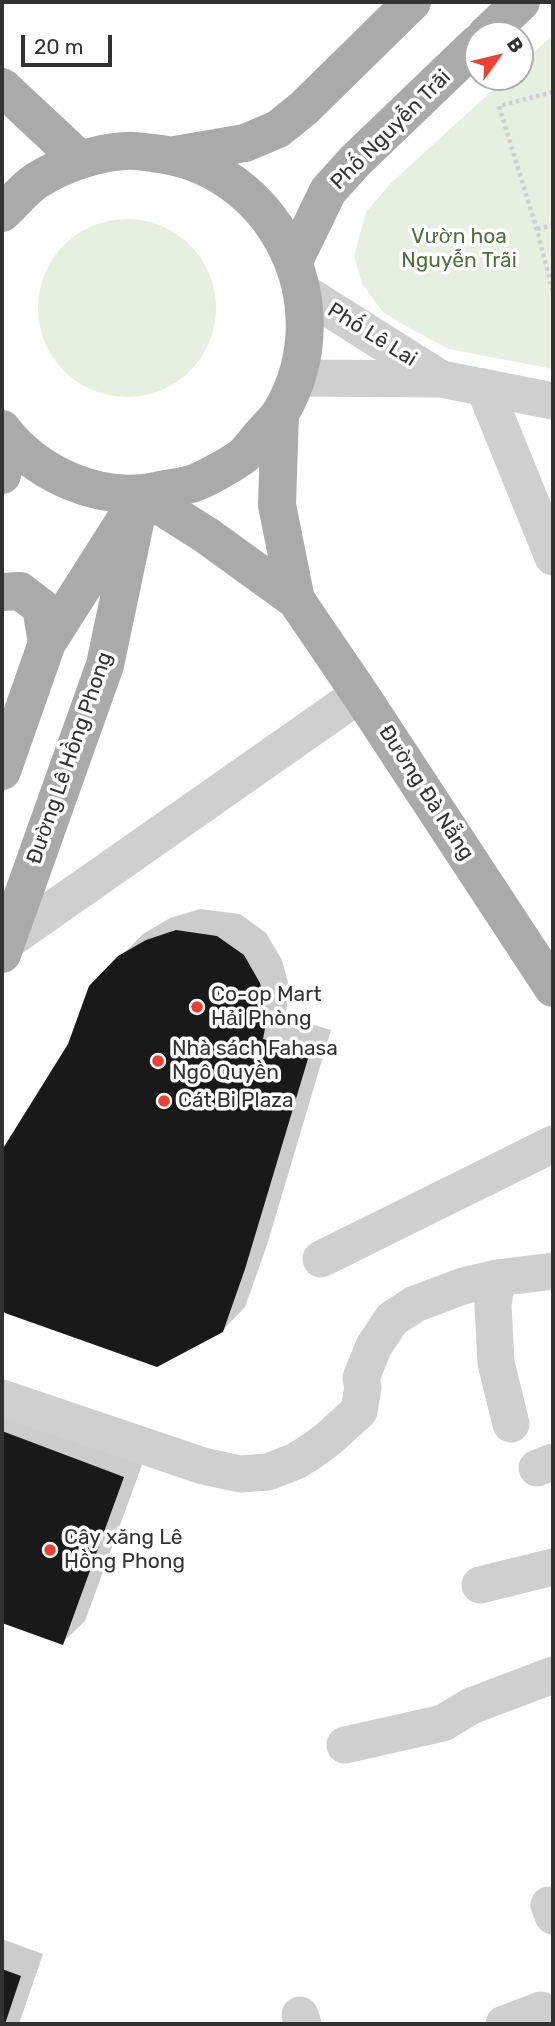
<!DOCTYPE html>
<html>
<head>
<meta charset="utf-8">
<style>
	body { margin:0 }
	#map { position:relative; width:555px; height:2026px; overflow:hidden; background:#fff; font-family:Rubik,sans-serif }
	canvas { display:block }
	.frame { position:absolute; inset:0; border:4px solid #323232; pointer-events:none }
	.north { position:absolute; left:464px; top:21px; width:70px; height:70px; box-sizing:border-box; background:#fff; border:2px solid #adadad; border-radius:50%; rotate:56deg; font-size:19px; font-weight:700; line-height:28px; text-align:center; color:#323232 }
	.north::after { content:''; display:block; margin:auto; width:24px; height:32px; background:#eb4032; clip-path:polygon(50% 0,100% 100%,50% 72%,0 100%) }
	.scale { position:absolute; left:21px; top:35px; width:91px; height:32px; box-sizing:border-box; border:4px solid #323232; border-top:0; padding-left:9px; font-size:21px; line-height:24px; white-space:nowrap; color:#323232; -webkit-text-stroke:5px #fff; paint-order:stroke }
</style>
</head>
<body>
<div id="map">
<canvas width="555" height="2026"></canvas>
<div class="frame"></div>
<div class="north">B</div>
<div class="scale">20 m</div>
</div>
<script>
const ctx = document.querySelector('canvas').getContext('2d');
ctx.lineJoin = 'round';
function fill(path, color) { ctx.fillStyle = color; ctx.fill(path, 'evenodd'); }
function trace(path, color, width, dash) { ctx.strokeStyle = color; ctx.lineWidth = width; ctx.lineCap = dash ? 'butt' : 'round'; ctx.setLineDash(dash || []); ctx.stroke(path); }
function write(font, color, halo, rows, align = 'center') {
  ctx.font = font + ' Rubik,sans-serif'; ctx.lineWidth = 7; ctx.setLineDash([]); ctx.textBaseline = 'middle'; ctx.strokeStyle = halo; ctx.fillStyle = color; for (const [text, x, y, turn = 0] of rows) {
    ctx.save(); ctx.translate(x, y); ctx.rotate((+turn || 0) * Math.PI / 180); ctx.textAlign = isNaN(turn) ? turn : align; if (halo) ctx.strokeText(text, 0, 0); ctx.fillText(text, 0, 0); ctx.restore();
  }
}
const green = new Path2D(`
	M553,35V369L449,349L413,330L383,312L362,284L354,256L366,212L391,183L507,77H520V65Z
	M38 308a89 89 0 1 1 178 0a89 89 0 1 1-178 0Z`);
const shadow = new Path2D(`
	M200,909L240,914L266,933L282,960L290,990L285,1016L331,1030L267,1245L245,1307L222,1331L6,1312L2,1307V1153L70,1045L91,987L143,934L170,918Z
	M2,1401L146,1454L85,1621L62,1643L2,1621Z
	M2,1939L43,1954L19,2024H2Z`);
const building = new Path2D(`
	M176,930L217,936L244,955L260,983L268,1013L263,1039L310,1052L245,1269L223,1332L157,1367L5,1313L2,1309V1150L68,1044L89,986L118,956L146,940Z
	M2,1431L124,1477L63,1645L2,1623Z
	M2,1969L21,1976L5,2024H2Z`);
const path = new Path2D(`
	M553,92L499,106L537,230L553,292
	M537,229L553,225`);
const minor = new Path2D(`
	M303,292L441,379
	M297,378L441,379L553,401
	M484,387L553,557
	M6,942L360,694
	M321,1259L553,1144
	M497,1278L493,1305L496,1363L511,1424
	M2,1398L203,1466L240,1474L268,1472L296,1461L312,1451L328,1439L359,1411L363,1387L361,1378L374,1346L392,1319L415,1304L463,1286L497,1278L553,1271
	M537,1468L553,1462
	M480,1585L553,1567
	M345,1745L443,1723L471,1706L553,1675
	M549,1905L553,1916
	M300,2015L303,2024
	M504,2024L541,2010L547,2024`);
const major = new Path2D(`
	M486,35L521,2
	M2,87L79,159
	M175,155L245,143L278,129L304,108L412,2
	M2,213C13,203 24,189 36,181C61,165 97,152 126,151C134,150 144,152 152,153C275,165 344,305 281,412C277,419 270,425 264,432C257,439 251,449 243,456C232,464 211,476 197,482C185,487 169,488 156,491C100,503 36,474 2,429
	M294,261L328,191L355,161L478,43
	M280,413L277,505L296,600
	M2,475L9,439
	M141,494L206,535L296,600L360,694L553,988
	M2,592L20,591L41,607L47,643
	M2,771L47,643L127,517
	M2,954L105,665L141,494`);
const markers = [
	[197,1007,7,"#eb4032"],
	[158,1061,7,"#eb4032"],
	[164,1101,7,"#eb4032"],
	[50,1550,7,"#eb4032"]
];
const streetNames = [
	["Phố Nguyễn Trãi",391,130,-45],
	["Phố Lê Lai",372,335,32],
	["Đường Lê Hồng Phong",70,758,-71],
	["Đường Đà Nẵng",426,793,57]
];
const parkNames = [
	["Vườn hoa",459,237],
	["Nguyễn Trãi",459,261]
];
const poiNames = [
	["Co-op Mart",211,995],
	["Hải Phòng",211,1019],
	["Nhà sách Fahasa",172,1049],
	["Ngô Quyền",172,1073],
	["Cát Bi Plaza",178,1101],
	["Cây xăng Lê",64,1538],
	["Hồng Phong",64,1562]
];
fill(green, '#e6efe0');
fill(shadow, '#0003');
fill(building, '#191919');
trace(path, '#cfcfcf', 4.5, [3.5, 3.5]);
trace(minor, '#cfcfcf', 37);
trace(major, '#aaa', 38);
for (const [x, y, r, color] of markers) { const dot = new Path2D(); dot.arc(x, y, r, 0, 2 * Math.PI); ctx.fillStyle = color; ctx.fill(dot); trace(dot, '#fff', 2.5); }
write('21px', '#323232', '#fff', streetNames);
write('21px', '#4d703d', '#fff', parkNames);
write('21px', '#323232', '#fff', poiNames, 'left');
</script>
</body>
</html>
